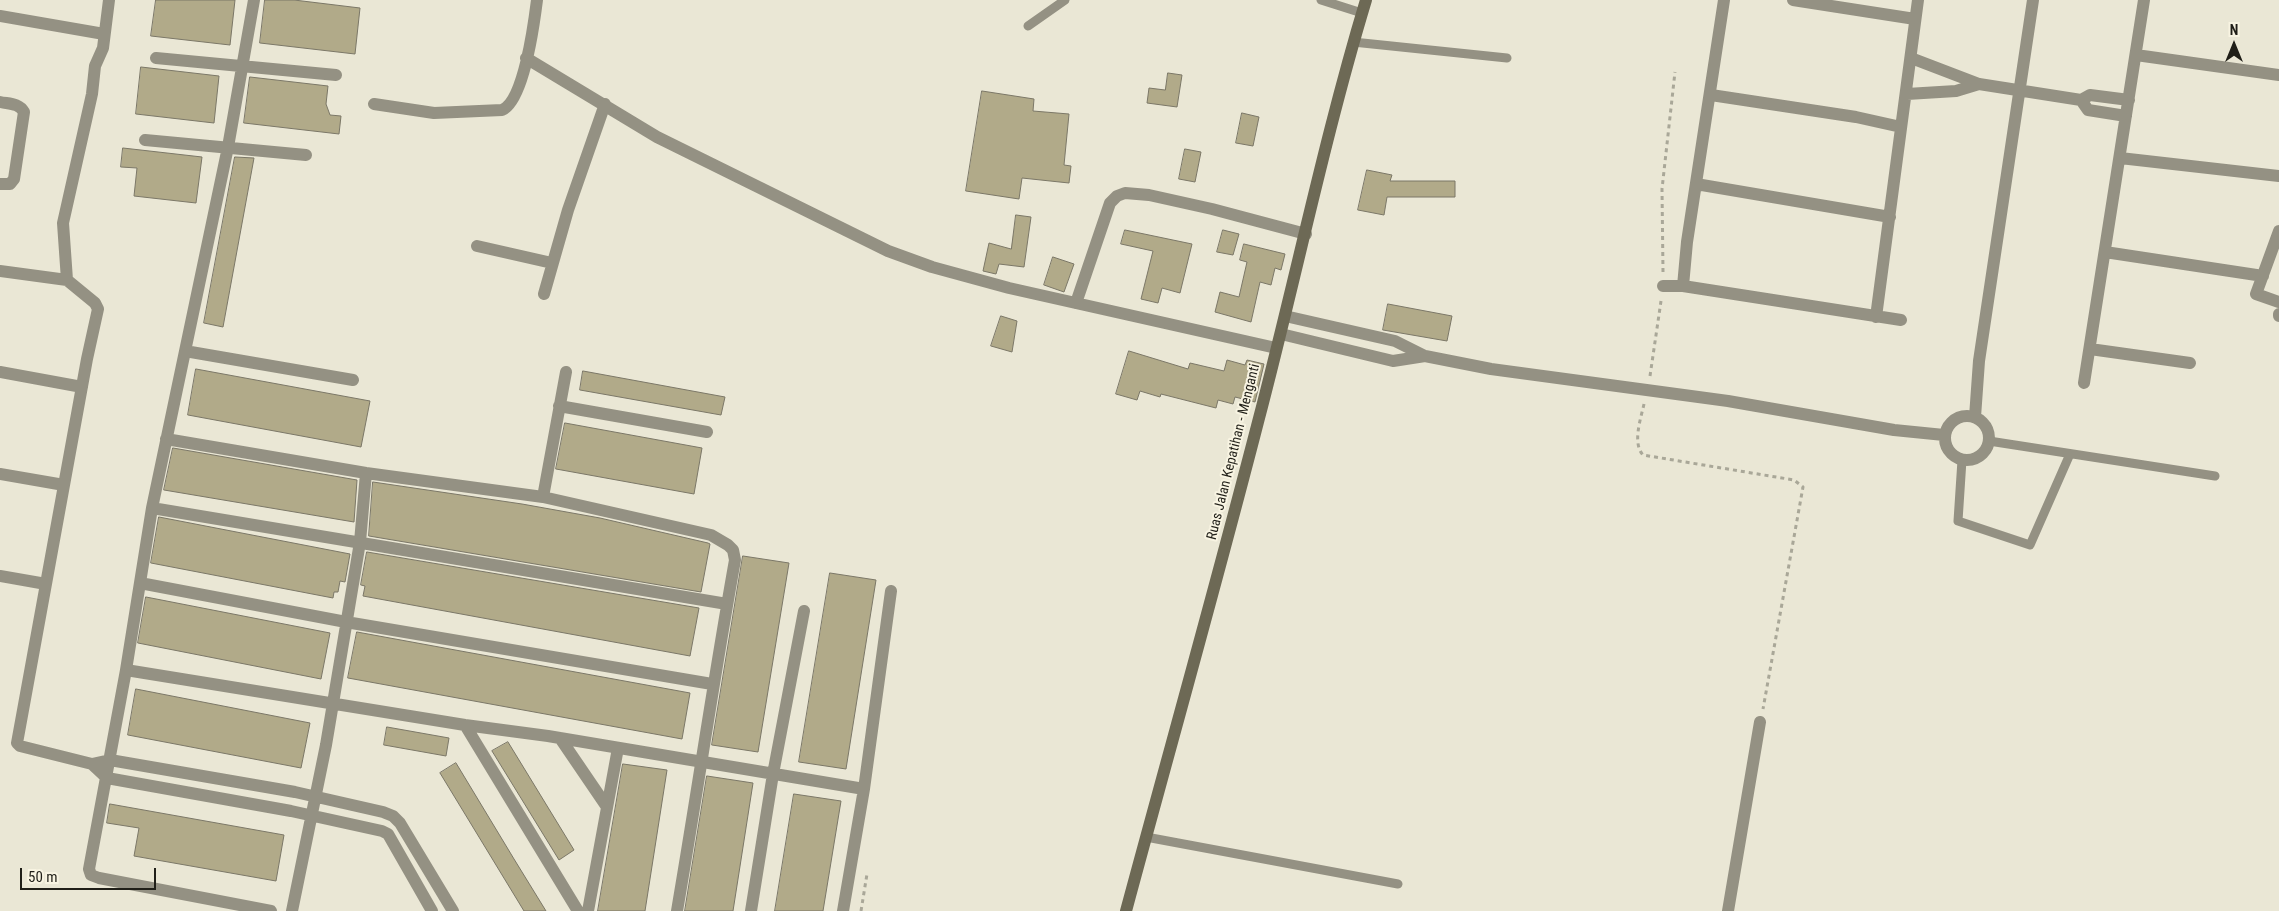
<!DOCTYPE html>
<html>
<head>
<meta charset="utf-8">
<style>
	body { margin:0 }
	#map { position:relative; width:2279px; height:911px; overflow:hidden; background:#eae7d5; font-family:"Roboto Condensed",sans-serif }
	canvas { display:block }
	.north { position:absolute; left:2209px; top:20px; width:50px; height:50px; -webkit-text-stroke:4px #f8f4e2; paint-order:stroke; rotate:0deg; font-size:14px; font-weight:700; line-height:20px; text-align:center; color:#201f18 }
	.north::after { content:''; display:block; margin:auto; width:18px; height:22px; background:#201f18; clip-path:polygon(50% 0,100% 100%,50% 72%,0 100%) }
	.scale { position:absolute; left:20px; top:868px; width:136px; height:22px; box-sizing:border-box; border:2px solid #201f18; border-top:0; padding-left:6px; font-size:15px; line-height:18px; white-space:nowrap; color:#201f18; -webkit-text-stroke:4px #f8f4e2; paint-order:stroke }
</style>
</head>
<body>
<div id="map">
<canvas width="2279" height="911"></canvas>
<div class="north">N</div>
<div class="scale">50 m</div>
</div>
<script>
const ctx = document.querySelector('canvas').getContext('2d');
ctx.lineJoin = 'round';
function fill(path, color) { ctx.fillStyle = color; ctx.fill(path, 'evenodd'); }
function trace(path, color, width, dash) { ctx.strokeStyle = color; ctx.lineWidth = width; ctx.lineCap = dash ? 'butt' : 'round'; ctx.setLineDash(dash || []); ctx.stroke(path); }
function write(font, color, halo, rows, align = 'center') {
  ctx.font = font + ' "Roboto Condensed",sans-serif'; ctx.lineWidth = 4; ctx.setLineDash([]); ctx.textBaseline = 'middle'; ctx.strokeStyle = halo; ctx.fillStyle = color; for (const [text, x, y, turn = 0] of rows) {
    ctx.save(); ctx.translate(x, y); ctx.rotate((+turn || 0) * Math.PI / 180); ctx.textAlign = isNaN(turn) ? turn : align; if (halo) ctx.strokeText(text, 0, 0); ctx.fillText(text, 0, 0); ctx.restore();
  }
}
const building = new Path2D(`
	M156,0H235L230,45L151,36Z
	M265,0H294L360,8L355,54L260,43Z
	M141,67L219,76L214,123L136,114Z
	M1168,73L1182,75L1177,107L1147,103L1149,88L1165,90Z
	M250,77L328,86L326,104L330,115L341,116L339,134L244,123Z
	M982,91L1034,99L1033,111L1069,114L1064,165L1071,166L1069,183L1022,178L1019,199L966,191Z
	M1242,113L1259,117L1253,146L1236,143Z
	M123,148L202,157L196,203L134,196L137,168L121,167Z
	M1185,149L1201,152L1195,182L1179,179Z
	M235,157L254,158L223,327L204,323Z
	M1367,170L1392,175L1390,181H1455V197H1387L1384,215L1358,210Z
	M1016,215L1031,217L1024,267L999,264L996,274L983,271L989,243L1011,249Z
	M1125,230L1192,244L1180,293L1162,288L1158,303L1141,299L1153,251L1121,244Z
	M1223,230L1239,234L1233,255L1217,252Z
	M1244,244L1285,254L1281,270L1275,268L1271,285L1260,282L1251,322L1215,312L1220,292L1239,297L1247,262L1240,260Z
	M1053,257L1074,264L1064,292L1044,285Z
	M1388,304L1452,316L1447,341L1383,330Z
	M1001,316L1017,321L1012,352L991,346Z
	M1129,351L1188,369L1190,363L1224,371L1227,360L1245,365L1247,360L1264,364L1255,402L1235,397L1233,404L1218,400L1216,408L1161,394L1160,397L1140,391L1137,400L1116,394Z
	M196,369L370,401L361,447L188,415Z
	M583,371L725,397L721,415L580,390Z
	M565,423L702,448L694,494L556,469Z
	M173,448L357,480L354,522L164,490Z
	M373,482L522,504L600,518L708,543L710,544L701,592L369,536Z
	M159,517L350,554L345,582L340,581L338,592H334L333,598L151,563Z
	M367,552L699,608L690,656L363,596L365,586L361,585Z
	M743,556L789,563L758,752L712,745Z
	M830,573L876,580L846,769L799,762Z
	M146,597L330,633L321,679L138,643Z
	M357,632L690,693L682,739L348,678Z
	M136,689L310,723L301,768L128,735Z
	M387,727L449,738L446,756L384,745Z
	M508,742L574,850L559,860L492,751Z
	M456,763L514,859L546,911H524L440,773Z
	M623,764L667,770L645,911H598Z
	M707,776L753,783L733,911H685Z
	M794,794L841,801L823,911H775Z
	M110,804L284,835L276,881L134,856L139,828L107,823Z`);
const path = new Path2D(`
	M1663,272L1662,189L1675,72
	M1650,376L1661,301
	M1644,404C1641,418 1632,443 1643,455L1794,480L1803,487L1763,709
	M861,911L867,874`);
const lane = new Path2D(`
	M1321,0L1362,13
	M1028,26L1065,0
	M1353,42L1507,58
	M1989,441L2215,476
	M1962,460L1958,521L2030,545L2070,454
	M1146,837L1398,884`);
const street = new Path2D(`
	M254,0L228,147L152,508L126,670L89,869L91,875L99,878L271,911
	M1793,0L1915,19
	M0,16L104,34
	M2136,55L2279,75
	M156,58L336,75
	M526,58L657,137L888,251L932,267L1009,288L1276,348
	M1911,58L1979,84L2081,100L2090,95L2129,100
	M1907,94L1956,91L1979,84
	M1711,95L1856,117L1901,127
	M2081,100L2088,110L2126,116
	M0,102C9,104 19,103 24,112L14,179L10,184H0
	M374,104L434,113L502,110C524,101 534,24 537,0
	M145,140L306,155
	M2120,158L2279,176
	M1696,184L1890,217
	M2279,231L2256,294L2279,302
	M477,246L552,263
	M2105,252L2263,276
	M0,271L67,280
	M1663,286H1683L1901,320
	M1683,286L1687,242L1724,0
	M544,294L568,210L605,104
	M1076,303L1110,203L1117,196L1125,193L1149,195L1212,209L1306,234
	M2279,314V316
	M1285,316L1395,341L1425,356L1491,369L1728,401L1894,430L1944,435
	M1876,317L1918,0
	M1281,334L1393,361L1425,356
	M2090,349L2190,363
	M185,351L353,380
	M0,372L82,387
	M2084,383L2144,0
	M559,406L707,432
	M1945 438a22 22 0 1 1 44 0a22 22 0 1 1-44 0Z
	M1975,417L1979,361L2033,0
	M166,439L366,473L543,497L711,535L728,545L733,550L735,560C714,677 697,794 677,911
	M0,474L64,485
	M543,497L566,372
	M152,508L727,604
	M0,576L46,584
	M140,583L346,622L712,684
	M126,670L465,725L548,736L864,789
	M465,725L578,911
	M560,738L607,807
	M92,764L20,746L17,743L87,359L98,309L95,303L67,280L63,223L92,94L95,66L103,48L109,0
	M292,911L326,745L360,542L366,473
	M432,911L388,834L382,831L291,811L107,778L92,764L110,760L295,792L383,812L393,816L400,823L453,911
	M588,911L618,748
	M751,911L773,774L804,611
	M843,911L864,789L891,591
	M1728,911L1760,722`);
const secondary = new Path2D(`
	M1126,911C1170,748 1216,585 1258,422C1295,282 1324,139 1366,0`);
const streetNames = [
	["Ruas Jalan Kepatihan - Menganti",1234,452,-76]
];
fill(building, '#b1aa89');
trace(building, '#7b7767', 1);
trace(path, '#a9a798', 3, [4, 4]);
trace(lane, '#949183', 9);
trace(street, '#949183', 12);
trace(secondary, '#6d6955', 12);
write('14px', '#201f18', '#f8f4e2', streetNames);
</script>
</body>
</html>
